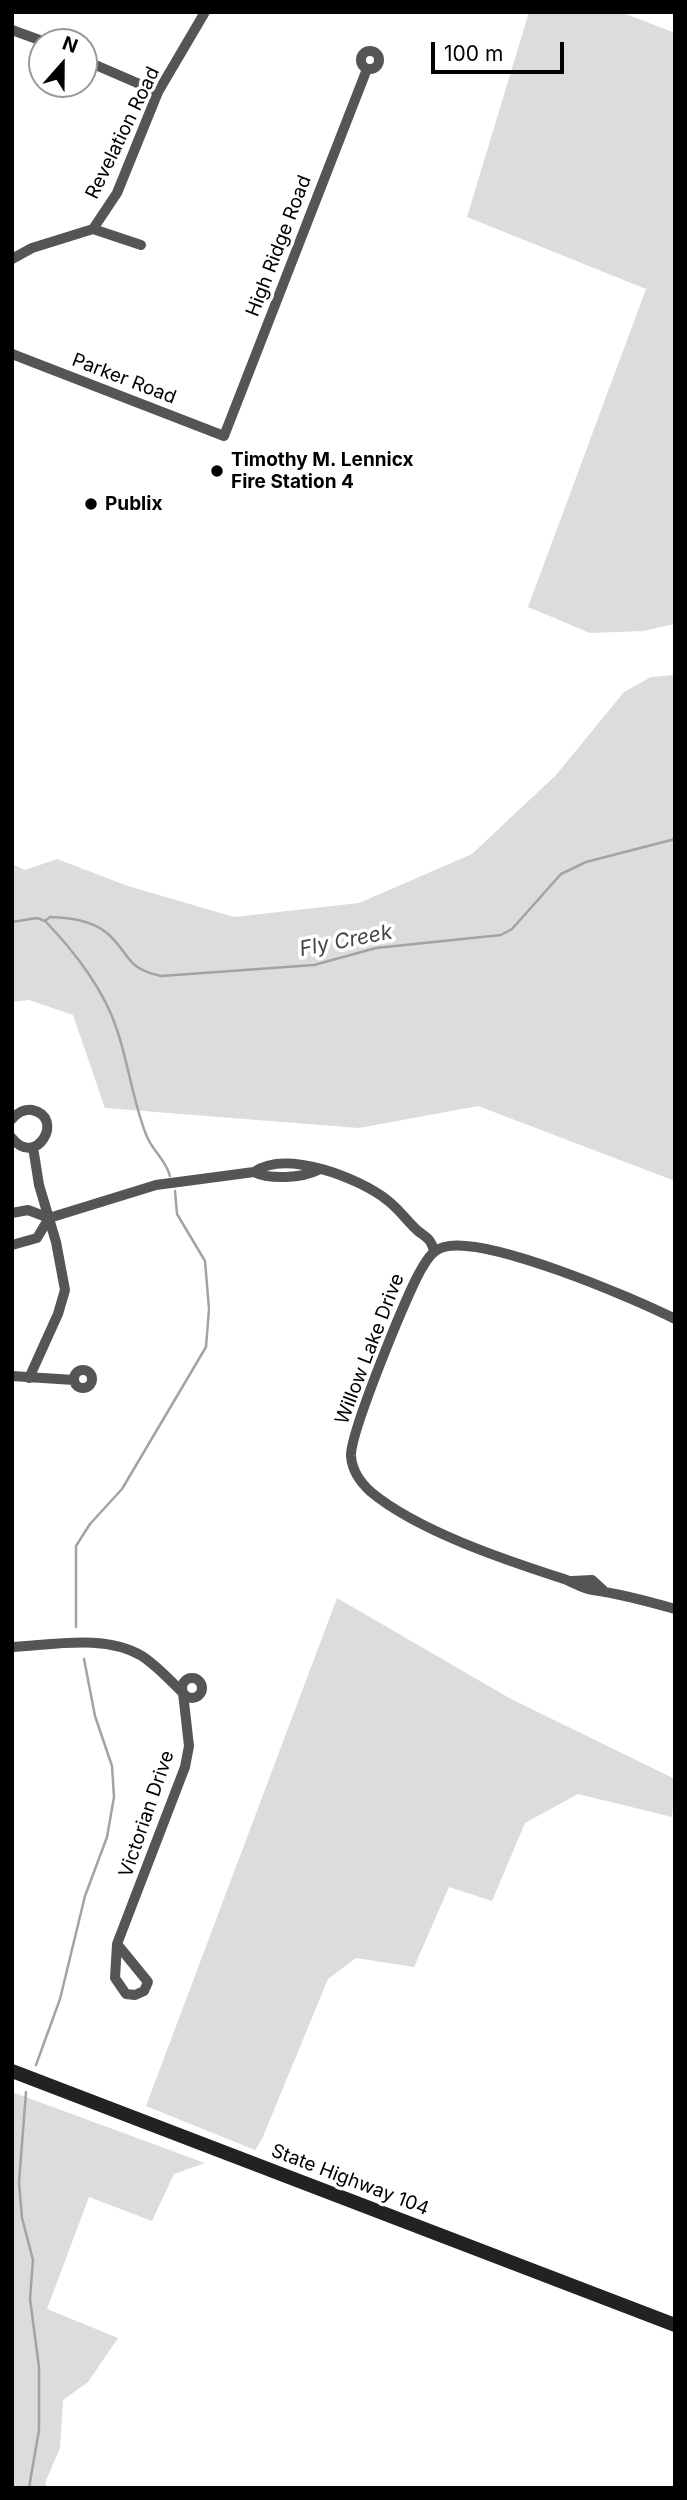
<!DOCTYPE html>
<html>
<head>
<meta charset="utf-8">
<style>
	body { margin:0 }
	#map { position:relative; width:687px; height:2500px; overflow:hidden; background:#fff; font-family:Inter,sans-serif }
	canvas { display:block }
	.frame { position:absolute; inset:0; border:14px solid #000; pointer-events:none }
	.north { position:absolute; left:28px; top:28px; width:70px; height:70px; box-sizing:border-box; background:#fff; border:2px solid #999; border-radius:50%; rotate:21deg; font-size:19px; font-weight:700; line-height:28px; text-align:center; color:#000 }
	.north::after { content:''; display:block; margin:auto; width:24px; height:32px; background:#000; clip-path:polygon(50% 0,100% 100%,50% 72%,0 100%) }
	.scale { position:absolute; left:431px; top:42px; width:133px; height:32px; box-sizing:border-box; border:4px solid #000; border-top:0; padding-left:9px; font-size:21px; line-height:24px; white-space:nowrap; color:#000; -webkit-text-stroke:5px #fff; paint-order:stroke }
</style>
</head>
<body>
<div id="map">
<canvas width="687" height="2500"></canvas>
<div class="frame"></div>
<div class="north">N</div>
<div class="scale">100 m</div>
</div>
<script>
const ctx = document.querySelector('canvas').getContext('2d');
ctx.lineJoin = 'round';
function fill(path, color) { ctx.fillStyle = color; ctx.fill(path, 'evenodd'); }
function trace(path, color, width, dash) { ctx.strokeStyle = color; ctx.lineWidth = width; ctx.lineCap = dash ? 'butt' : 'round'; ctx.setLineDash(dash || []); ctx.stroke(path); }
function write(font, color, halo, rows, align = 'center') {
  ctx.font = font + ' Inter,sans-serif'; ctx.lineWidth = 7; ctx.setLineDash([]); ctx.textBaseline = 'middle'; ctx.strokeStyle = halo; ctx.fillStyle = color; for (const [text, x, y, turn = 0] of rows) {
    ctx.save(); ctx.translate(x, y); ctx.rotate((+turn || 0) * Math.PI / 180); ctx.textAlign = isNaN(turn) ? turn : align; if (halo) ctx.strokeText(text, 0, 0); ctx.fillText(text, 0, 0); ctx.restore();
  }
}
const green = new Path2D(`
	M529,12H621L675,33V624L643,631L590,633L528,607L646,289L467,217Z
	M675,675V1181L478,1106L359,1128L105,1108L73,1015L29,1000L12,1002V864L25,870L57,859L128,886L234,917L359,903L472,854L556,775L624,692L651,677Z
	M337,1598L511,1699L675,1779L672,1817L578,1794L525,1823L492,1901L449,1887L414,1967L356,1958L328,1979L262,2139L255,2150L146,2106Z
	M12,2092L205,2163L174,2174L152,2221L89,2197L47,2309L118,2338L88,2382L63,2400L60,2448L45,2483L48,2488H12Z`);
const stream = new Path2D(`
	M12,922L37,918L45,921L50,917C70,918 91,920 107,933C131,954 124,968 161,976L314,965L376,948L501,935L512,929L561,874L586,862L675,839
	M46,922C74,951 105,991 117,1030C128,1061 135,1112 148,1139C155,1153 166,1161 170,1176
	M76,1627V1546L90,1524L122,1489L206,1347L209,1309L205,1261L177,1214L175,1191
	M36,2065L60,1999L85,1896L107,1837L114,1797L112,1766L95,1716L84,1659
	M26,2092L19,2182L22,2218L33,2260L30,2299L39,2367V2430L29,2488`);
const street = new Path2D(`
	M12,30L45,42
	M361 60a9 9 0 1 1 18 0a9 9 0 1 1-18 0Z
	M84,60L158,92
	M93,229L141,245
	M12,259L32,248L93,229L117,193L158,92L205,12
	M12,354L224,436L367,69
	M12,1119C17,1113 23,1109 32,1110C66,1117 36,1169 12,1138
	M254,1172C270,1180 302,1178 318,1170
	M12,1213L28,1210L49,1218L156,1185L254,1172C286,1149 359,1178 387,1200C399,1209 407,1221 418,1231C427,1238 431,1239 434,1251
	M12,1245L37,1238L49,1218
	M675,1319C633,1298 486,1235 444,1247C433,1250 428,1258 422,1268C408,1291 350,1433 351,1456C352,1470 361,1483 371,1492C418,1531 505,1560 564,1579C573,1582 582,1589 593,1590C621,1594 647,1601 675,1609
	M74 1379a9 9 0 1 1 18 0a9 9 0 1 1-18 0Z
	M12,1376L74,1380
	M29,1378L58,1314L65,1290L56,1242L39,1185L33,1147
	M572,1581L592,1580L603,1590
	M12,1647C53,1645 105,1634 142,1656C157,1666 170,1680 183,1693L189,1746L185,1767L117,1944
	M182 1688a10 10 0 1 1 20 0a10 10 0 1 1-20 0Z
	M117,1944L148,1982L144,1991L135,1995L126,1994L115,1978Z`);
const secondary = new Path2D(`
	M12,2071L675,2325`);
const markers = [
	[217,471,7,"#000"],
	[91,504,7,"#000"]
];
const streetNames = [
	["Revelation Road",123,133,-64],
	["High Ridge Road",279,246,-69],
	["Parker Road",124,379,21],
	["Willow Lake Drive",370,1349,-69],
	["Victorian Drive",147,1814,-71],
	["State Highway 104",350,2180,21]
];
const poiNames = [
	["Timothy M. Lennicx",231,460],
	["Fire Station 4",231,482],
	["Publix",105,504]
];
const waterNames = [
	["Fly Creek",346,941,-11]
];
fill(green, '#dcdcdc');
trace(stream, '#a3a3a3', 2.5);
trace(street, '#555', 10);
trace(secondary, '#222', 14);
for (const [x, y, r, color] of markers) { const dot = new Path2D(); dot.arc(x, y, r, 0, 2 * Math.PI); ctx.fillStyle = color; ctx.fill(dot); trace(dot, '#fff', 2.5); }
write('19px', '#000', '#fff', streetNames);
write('bold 19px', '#000', '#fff', poiNames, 'left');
write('italic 21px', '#444', '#fff', waterNames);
</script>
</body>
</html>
